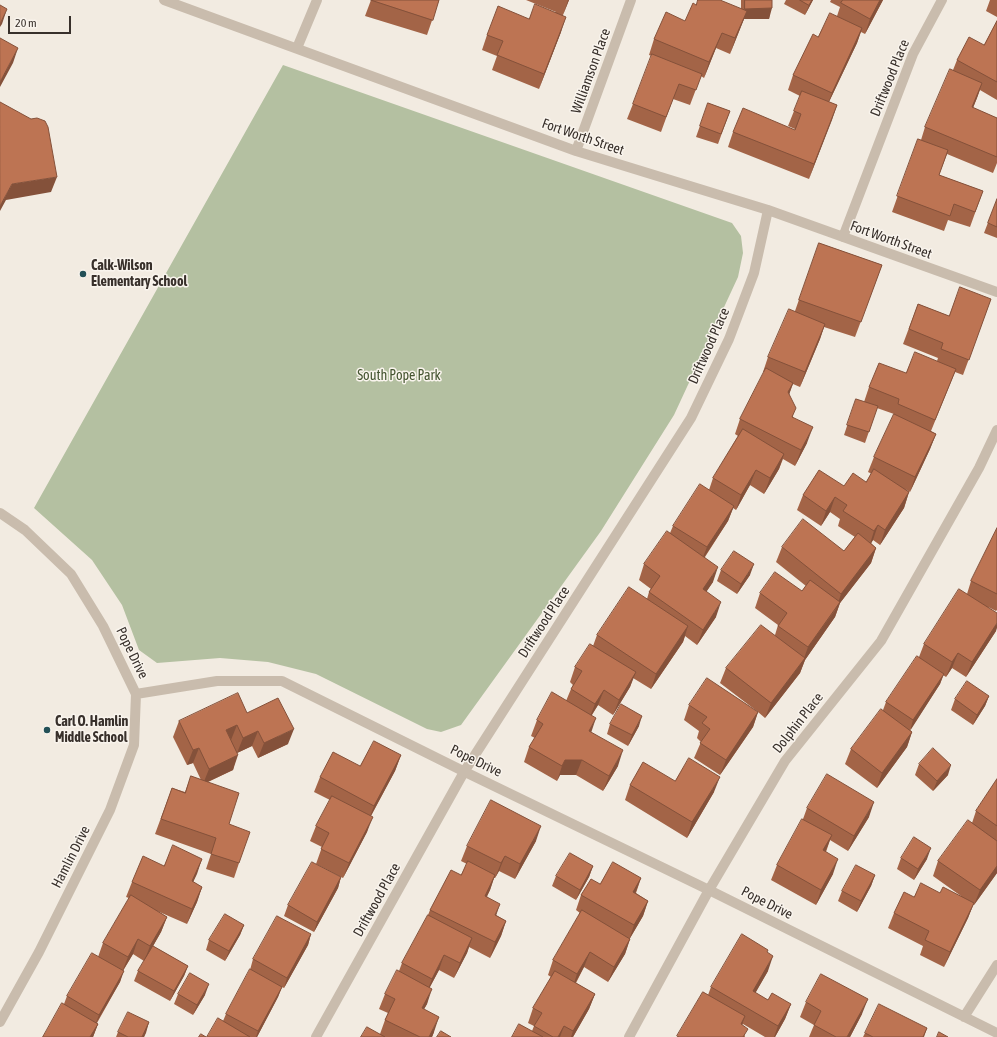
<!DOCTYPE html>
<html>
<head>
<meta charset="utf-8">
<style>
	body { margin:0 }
	#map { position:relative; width:997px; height:1037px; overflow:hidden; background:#f2ebe1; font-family:"Asap Condensed",sans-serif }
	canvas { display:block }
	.scale { position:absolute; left:8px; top:16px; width:63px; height:18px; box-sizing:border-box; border:2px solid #38302b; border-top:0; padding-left:5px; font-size:12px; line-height:14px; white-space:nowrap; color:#38302b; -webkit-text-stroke:3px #f9f4ed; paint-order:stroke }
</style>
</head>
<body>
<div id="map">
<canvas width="997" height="1037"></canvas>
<div class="scale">20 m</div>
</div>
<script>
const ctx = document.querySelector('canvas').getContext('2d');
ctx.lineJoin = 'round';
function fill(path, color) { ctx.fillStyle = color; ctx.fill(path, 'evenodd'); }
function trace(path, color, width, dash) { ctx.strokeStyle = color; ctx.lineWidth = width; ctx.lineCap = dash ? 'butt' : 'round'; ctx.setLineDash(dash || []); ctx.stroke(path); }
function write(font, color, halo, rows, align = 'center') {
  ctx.font = font + ' "Asap Condensed",sans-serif'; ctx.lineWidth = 3; ctx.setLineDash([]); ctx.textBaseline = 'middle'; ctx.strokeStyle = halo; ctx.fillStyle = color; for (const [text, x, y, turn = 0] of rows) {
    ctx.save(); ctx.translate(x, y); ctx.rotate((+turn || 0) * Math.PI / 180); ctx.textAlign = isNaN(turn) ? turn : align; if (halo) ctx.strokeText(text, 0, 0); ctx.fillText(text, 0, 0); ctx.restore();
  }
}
const green = new Path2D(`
	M283,65L732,223L741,236L743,253L738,277L674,415L601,531L461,725L441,732L427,729L316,674L268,662L220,658L157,663L139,650L122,605L92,560L34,508Z`);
const minor = new Path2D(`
	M164,0L576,151L768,210L997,292
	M297,48L317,0
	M576,151L631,0
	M843,237L913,54L942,0
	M0,513L25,530L71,574L103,626L136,694L217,681H282L461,770L709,890L997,1033
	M964,1017L997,965
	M0,1022L39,952L110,810L134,745L136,694
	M316,1037L464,772L691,418L729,339L754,273L768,210
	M629,1037L709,890L785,761L881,641L979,468L997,430`);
const wall = new Path2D(`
	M371,0H439L427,35L365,16Z
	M526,0H569L563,15L561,32L539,89L492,70L497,56L482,50L487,35L529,19L556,12Z
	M741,0H772L769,19H744L730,54L716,48L704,78L701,76L690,105L673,99L661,132L627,119L652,56L649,55L654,39L685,21L696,5L741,9Z
	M786,0H813L805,15L784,4Z
	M831,0H883L865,34L861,32L857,43L829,102L837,105L809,179L728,147L733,132L795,130V129L788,126L800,96L788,90L793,75L818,37L837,16L840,7L830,2Z
	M990,0H997V17L986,11Z
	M997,21V100L980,90L973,108L997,118V163L993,173L947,154L939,175L983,191L970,227L948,220L944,231L892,212L918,139L921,140L925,127L953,70L957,60L984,45Z
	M708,103L730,111L718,144L696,137Z
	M997,199V238L984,233Z
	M819,243L882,265L855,337L824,327L820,339L800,387L793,384L789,394L793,417L807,443L795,466L783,459L779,469L764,494L750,485L736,510L733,508L728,521L705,557L713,582L706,592L716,617L697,645L685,636L683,642L651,689L633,678L630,687L613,715L598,705L592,715L591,732L618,766L603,791L576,775H560L557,781L524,762L529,747L535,738L531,736L537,720L566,701L571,689L573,685L570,682L575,667L593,646L597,635L647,599L649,592L651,589L639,580L644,564L670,533L673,526L709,490L713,478L738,436L735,434L740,419L764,372H763L768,357L795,311Z
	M991,299L963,375L955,372L931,431L936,434L930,449L910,492L905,489L909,492L904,508L880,545L873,540L871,543L876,548L871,563L840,603L835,617L805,660L800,673L765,718L758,712L753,727L720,775L694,758L701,742L697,738L699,731L684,720L689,705L758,712L720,683L726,668L775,635L778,625L755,608L760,593L802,591L806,586L776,562L782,547L844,551L855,537L838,526L840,519L830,512L821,526L797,510L803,495L866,482L872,474L868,472L874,457L894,414L877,408L865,443L844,435L856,399L864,402L869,387L937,361L938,358L903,344L918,304L949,316Z
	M997,528V610L996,611L988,607L996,631L966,677L952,668L946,677L943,675L940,684L910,730L912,732L907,747L877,788L845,764L851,749L883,710L886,702L919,657L924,644L967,594L971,581Z
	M721,570L750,575L737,594L717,581Z
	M989,696L985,706L973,725L951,710L955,699Z
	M247,713L288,744L258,758L252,746L237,753L233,770L208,782L229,824L239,863L234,878L206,869L211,854L155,834L172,788L185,792L191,776L201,780L193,763L187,765L173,737L179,721Z
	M610,724L639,726L628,746L607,734Z
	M401,755L395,771L371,816L367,832L343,878L316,864L322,847L310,841L316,826L330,800L314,792L320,777Z
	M919,764L948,775L933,791L915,775Z
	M997,779V873L974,905H973L968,918L944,967L920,955L923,946L888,928L894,913L914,897L940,893L961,896L933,876L938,861L972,823L976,811Z
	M675,781L714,792L687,838L625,800L630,785Z
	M807,808L869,817L848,851L830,840L826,852L833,874L816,905L771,880L777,865L803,819Z
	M536,841L515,879L499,871L495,878H494L490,890L487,896L496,915L506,921L501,936L490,958L469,947L467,953L454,978L439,970L430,987L427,1004L424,1009L434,1032L432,1037H361L380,1034L385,1020L388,1013L379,1009L385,994L399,971L402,963L428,915L430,910L461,875L467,864L461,861L467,846Z
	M901,858L927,859L914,880L897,869Z
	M202,859L193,882L202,887L197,902L187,924L157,911L167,917L161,932L153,946L188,966L184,976L170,1001L134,981L138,971L144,961L133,954L123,971L120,982L97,1023L98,1024L93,1037H43L64,1004L67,996L98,957L103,943L129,898L126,897L132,882L164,866Z
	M593,866L589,877L576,900L552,886L556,876Z
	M875,875L871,886L857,912L838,901L842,891Z
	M341,877L338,888L314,932L284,916L288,905Z
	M641,878L636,893L648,901L643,916L630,938V939L625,954L608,982L584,967L576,983L595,994L589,1009L573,1037H512L532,1031L534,1026L528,1023L533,1008L551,977L548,975L553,960L580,913L576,910L581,895L600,884Z
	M244,925L240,935L225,961L206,950L209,940Z
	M311,934L308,945L284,988L282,987L278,997L257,1037H207L223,1021L226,1014L250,970L253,959Z
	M767,952L768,971L755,993L768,1000L791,1004L785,1019L775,1037H765L743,1024L742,1025L745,1037H677L703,992L708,995L711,987Z
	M178,994L205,995L193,1015L174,1004Z
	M806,1002L862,1014L850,1037H809L814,1025L800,1017Z
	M149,1022L144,1037H116L118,1032Z
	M927,1028L924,1037H863L865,1033Z`);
const shadedWall = new Path2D(`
	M568,0H569L563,15Z
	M812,0H813L805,15L809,5Z
	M880,0H883L865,34L870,19Z
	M772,8L769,19H744L730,54L745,9Z
	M7,9L2,24L0,27V24Z
	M566,17L561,32L539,89L544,74Z
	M862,28L857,43L826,108L832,93Z
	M722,33L704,78L709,62Z
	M18,48L13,63L0,87V82Z
	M982,83L977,98L967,122L972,107Z
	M837,105L832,120L809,179L814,164Z
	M57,177L51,192L6,200L0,211V206L12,184Z
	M825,324L820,339L800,387L805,372Z
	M793,383L788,398V392Z
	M813,427L807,443L795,466L801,450Z
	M936,434L930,449L910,492L915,477Z
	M784,454L779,469L764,494L770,478Z
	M756,470L750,485L736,510L741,495Z
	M909,492L904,508L880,545L885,530Z
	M835,497L830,512L821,526L826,511Z
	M734,506L728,521L701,562L707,547Z
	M878,525L873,540L869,547L874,531Z
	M876,548L871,563L840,603L835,617L805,660L800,673L765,718L771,703L803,661L808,647L836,609L841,594Z
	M754,564L750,575L737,594L741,584Z
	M718,567L713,582L698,604L703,589Z
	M721,602L716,617L697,645L703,630Z
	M997,623V628L996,631L966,677L972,662Z
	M688,626L683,642L651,689L656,674Z
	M958,653L952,668L946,677L952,662Z
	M636,672L630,687L613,715L619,700Z
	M944,674L940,684L910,731L913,720Z
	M604,690L598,705L589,719L595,704Z
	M989,696L985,706L973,725L977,715Z
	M758,712L753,727L720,775L726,760Z
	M642,716L639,726L628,746L632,735Z
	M596,718L591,733L589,731Z
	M237,725L231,740L226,730Z
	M294,729L288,744L258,758L264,743Z
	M258,731L252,746L237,753L243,738Z
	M912,732L907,747L877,788L882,773Z
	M199,748L193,763L187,765L193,750Z
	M623,750L618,766L603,791L609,776Z
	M238,755L233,770L203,784L209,769Z
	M401,755L395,771L368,821L374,806Z
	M565,760H582L576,775H560L557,781L562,766Z
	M951,765L948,775L933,791L937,781Z
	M720,777L714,792L687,838L692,822Z
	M874,802L869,817L848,851L854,836Z
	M373,817L367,832L343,878L349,863Z
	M541,826L536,841L515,879L520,864Z
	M832,835L826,850L818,866L823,850Z
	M931,848L927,859L914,880L918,869Z
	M505,856L499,871L495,878L501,863Z
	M202,859L197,874L186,897L192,881Z
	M838,859L833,874L816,905L821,890Z
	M593,866L589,877L576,900L580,890Z
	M997,866V873L974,905L980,890Z
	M495,875L490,890L480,911L485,896Z
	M875,875L871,886L857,912L861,901Z
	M341,877L338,888L314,932L317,922Z
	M641,878L635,894L633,892Z
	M202,887L197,902L187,924L192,909Z
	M648,901L643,916L629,940L634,925Z
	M974,903L968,918L944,967L950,952Z
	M500,904L495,919V915Z
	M167,917L161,932L144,962L150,946Z
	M506,921L501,936L490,958L495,942Z
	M244,925L240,935L225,961L229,951Z
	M311,934L308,945L284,988L287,978Z
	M472,938L467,953L454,978L460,963Z
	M138,939L133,954L122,972L128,957Z
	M630,939L625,954L608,982L614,967Z
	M590,952L584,967L572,989L577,974Z
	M444,955L439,970L426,994L432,979Z
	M773,956L768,971L748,1006L753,991Z
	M188,966L184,976L170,1001L174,991Z
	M124,971L120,982L95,1025L99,1015Z
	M209,984L205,995L193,1015L197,1005Z
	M282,987L278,997L257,1037H256L258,1031Z
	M432,989L427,1004L416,1023L422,1008Z
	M595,994L589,1009L573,1037H571L573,1031Z
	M868,999L862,1014L850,1037H847Z
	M791,1004L785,1019L775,1037H774L778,1026Z
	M745,1016L740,1031L741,1024Z
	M439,1017L434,1032L432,1037H429Z
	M149,1022L146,1033L144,1037H142Z
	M98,1024L93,1037H90Z
	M564,1026L560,1037H558Z`);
const building = new Path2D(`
	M371,0H439L433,20Z
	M698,0H720L747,11L735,38L722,33L709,62L654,39L666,12L685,21L693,3L696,5Z
	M745,0H772V8L745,9Z
	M800,0H812L809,5Z
	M843,0H880L870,19L841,3Z
	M535,4L566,17L544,74L497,55L503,41L487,35L498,6L529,19Z
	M0,5L7,9L0,24Z
	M830,13L862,28L832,93L793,75L813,34L818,37Z
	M997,21V82L957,60L969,37L984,45Z
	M0,38L18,48L0,82Z
	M652,54L702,74L696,90L679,84L666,117L633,104Z
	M950,69L982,83L972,107L997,118V157L925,127Z
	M802,91L837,105L814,164L733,132L743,108L795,130L801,114L794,111Z
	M0,102L31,119L37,118L45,121L48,127L57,177L12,184L0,206Z
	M708,103L730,111L721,134L700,126Z
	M918,139L948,150L939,175L983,191L975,212L954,204L950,216L897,196Z
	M997,199V227L988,223Z
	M819,243L882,265L861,322L799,300Z
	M960,287L991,299L969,360L941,349L943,343L909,329L918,304L949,316Z
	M789,309L825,324L805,372L768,357Z
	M915,352L956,369L935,420L898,404L899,399L869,387L879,363L906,373Z
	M766,368L793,383L788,392L796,408L792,417L813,427L801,450L740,419Z
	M856,399L878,406L869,432L847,425Z
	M894,414L936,434L915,477L874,457Z
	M743,429L784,454L770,478L756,470L741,495L713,478Z
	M874,469L909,492L885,530L878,525L874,531L843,511L847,505L835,497L826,511L803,495L819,470L844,486L853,473L866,482Z
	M700,484L734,506L707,547L673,526Z
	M803,519L844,551L858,533L876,548L841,594L782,547Z
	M997,528V594L971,581Z
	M667,531L718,567L703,589L721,602L703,630L649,592L660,576L644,564Z
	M734,551L754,564L741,584L721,570Z
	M775,572L802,591L810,580L840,602L808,647L778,626L787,613L760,593Z
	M629,587L688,626L656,674L597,635Z
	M959,589L997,613V623L972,662L958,653L952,662L924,644Z
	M761,625L805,658L771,703L726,668Z
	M590,644L636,672L619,700L604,690L595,704L571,689L582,671L575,667Z
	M917,656L944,674L913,720L886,702Z
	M707,678L758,712L726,760L700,743L710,729L702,723L707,717L689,705Z
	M967,681L989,696L977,715L955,699Z
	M552,692L596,718L589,731L623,750L609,776L582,760H565L562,766L529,747L543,724L537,720Z
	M238,693L247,713L278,698L294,729L264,743L258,731L243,738L237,725L226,730L238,755L209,769L199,748L193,750L179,721Z
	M621,704L642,716L632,735L610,724Z
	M881,709L912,732L882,773L851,749Z
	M374,741L401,755L374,806L320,777L333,752L360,766Z
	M933,748L951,765L937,781L919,764Z
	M689,758L720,777L692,822L630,785L643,762L675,781Z
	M827,774L874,802L854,836L807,808Z
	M191,776L239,793L229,824L250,832L239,863L211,854L216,838L161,819L172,788L185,793Z
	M997,779V826L976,811Z
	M332,796L373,817L349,863L321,849L329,833L316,826Z
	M491,800L541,826L520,864L505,856L501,863L467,846Z
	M802,819L832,835L823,850L838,859L821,890L777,865Z
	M968,820L997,841V866L980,890L938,861Z
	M914,837L931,848L918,869L901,858Z
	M173,845L202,859L192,881L202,887L192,909L132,882L143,856L164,866Z
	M570,853L593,866L580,890L556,876Z
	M468,861L495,875L485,896L500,904L495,915L506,921L495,942L430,910L451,870L461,875Z
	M312,862L341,877L317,922L288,905Z
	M613,862L641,878L633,892L648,901L634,925L581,895L591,879L600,884Z
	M856,865L875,875L861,901L842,891Z
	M921,883L940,893L943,887L974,903L950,952L925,940L929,931L894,913L904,892L914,897Z
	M131,895L167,917L150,946L138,939L128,957L103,943Z
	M582,910L630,939L614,967L590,952L577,974L553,960Z
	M225,914L244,925L229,951L209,940Z
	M428,915L472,938L460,963L444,955L432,979L402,963Z
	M277,916L311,934L287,978L253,959Z
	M742,934L768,950L767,952L773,956L753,991L768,1000L772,993L791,1004L778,1026L711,987Z
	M153,946L188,966L174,991L138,971Z
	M92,953L124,971L99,1015L67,996Z
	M250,969L282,987L258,1031L226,1014Z
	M397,970L432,989L422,1008L439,1017L429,1037H420L385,1020L395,999L385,994Z
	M555,971L595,994L573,1031L564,1026L558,1037H553L534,1026L542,1013L533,1008Z
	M190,973L209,984L197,1005L178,994Z
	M821,974L868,999L847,1037H836L814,1025L821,1011L806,1002Z
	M703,992L745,1016L741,1024L748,1029L743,1037H679L677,1036Z
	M62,1003L98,1024L90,1037H43Z
	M879,1004L927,1028L923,1037H873L865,1033Z
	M128,1012L149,1022L142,1037H128L118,1032Z
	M218,1018L250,1037H207Z
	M519,1024L543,1037H512Z
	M367,1027L385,1037H361Z
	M441,1031L451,1037H437Z
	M939,1032L948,1037H937Z
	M201,1034L206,1037H199Z`);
const markers = [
	[83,274,4,"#235057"],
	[47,730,4,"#235057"]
];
const streetNames = [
	["Williamson Place",591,71,-70],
	["Driftwood Place",890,78,-68],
	["Fort Worth Street",583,137,19],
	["Fort Worth Street",891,240,20],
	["Driftwood Place",709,346,-66],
	["Driftwood Place",544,622,-57],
	["Pope Drive",132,653,64],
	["Dolphin Place",798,723,-52],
	["Pope Drive",476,761,26],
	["Hamlin Drive",71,857,-63],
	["Driftwood Place",377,900,-61],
	["Pope Drive",767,903,27]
];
const poiNames = [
	["Calk-Wilson",91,266],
	["Elementary School",91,282],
	["Carl O. Hamlin",55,722],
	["Middle School",55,738]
];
const parkNames = [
	["South Pope Park",399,376]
];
fill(green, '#b4c0a1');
trace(minor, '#c9bcad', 10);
fill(wall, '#a36447');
fill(shadedWall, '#84513a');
fill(building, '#bd7453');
trace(building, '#84513a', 1);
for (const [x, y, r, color] of markers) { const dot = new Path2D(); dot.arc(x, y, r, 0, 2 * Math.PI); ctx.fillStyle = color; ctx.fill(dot); trace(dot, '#f9f4ed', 1.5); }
write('14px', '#38302b', '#f9f4ed', streetNames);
write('bold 14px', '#38302b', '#f9f4ed', poiNames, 'left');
write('14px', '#455531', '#f9f4ed', parkNames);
</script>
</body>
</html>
